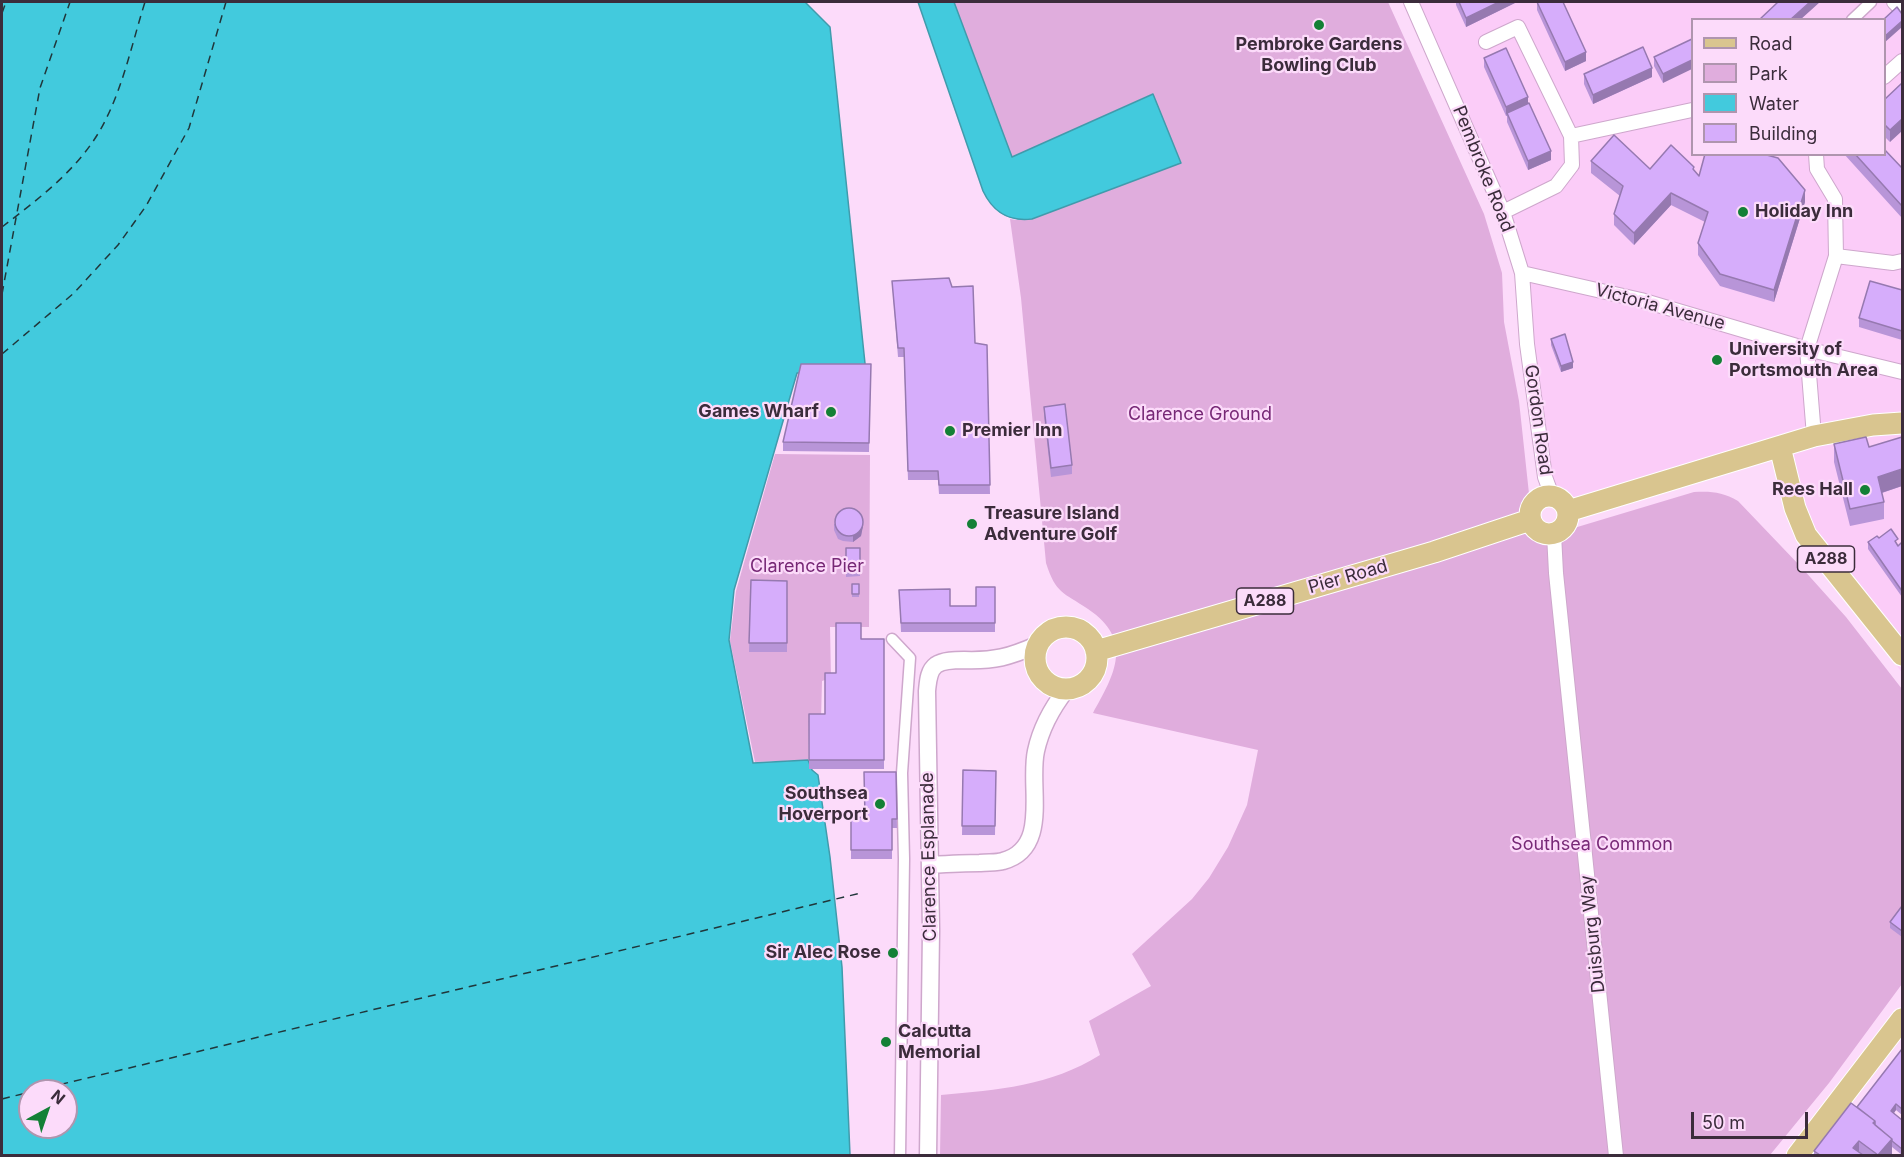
<!DOCTYPE html>
<html>
<head>
<meta charset="utf-8">
<style>
	body { margin:0 }
	#map { position:relative; width:1904px; height:1157px; overflow:hidden; background:#fcdbfa; font-family:Inter,sans-serif }
	canvas { display:block }
	.frame { position:absolute; inset:0; border:3px solid #3b2c3b; pointer-events:none }
	.legend { position:absolute; left:1691px; top:18px; width:195px; height:138px; box-sizing:border-box; background:#fcdbfa; border:2px solid #af95ae; margin:0; padding:8px 10px; list-style:none; font-size:18px; color:#3b2c3b }
	.legend li { display:flex; align-items:center; gap:12px; height:30px }
	.legend b { width:30px; border:2px solid #af95ae }
	.north { position:absolute; left:18px; top:1079px; width:60px; height:60px; box-sizing:border-box; background:#fcdbfa; border:2px solid #af95ae; border-radius:50%; rotate:40deg; font-size:16px; font-weight:700; line-height:24px; text-align:center; color:#3b2c3b }
	.north::after { content:''; display:block; margin:auto; width:21px; height:27px; background:#148036; clip-path:polygon(50% 0,100% 100%,50% 72%,0 100%) }
	.scale { position:absolute; left:1691px; top:1112px; width:117px; height:27px; box-sizing:border-box; border:3px solid #3b2c3b; border-top:0; padding-left:8px; font-size:18px; line-height:21px; white-space:nowrap; color:#3b2c3b; -webkit-text-stroke:4px #fcdbfa; paint-order:stroke }
</style>
</head>
<body>
<div id="map">
<canvas width="1904" height="1157"></canvas>
<div class="frame"></div>
<ul class="legend">
<li><b style="height:8px;background:#d9c58f"></b>Road</li>
<li><b style="height:16px;background:#e0addd"></b>Park</li>
<li><b style="height:16px;background:#42cadd"></b>Water</li>
<li><b style="height:16px;background:#d6adfb"></b>Building</li>
</ul>
<div class="north">N</div>
<div class="scale">50 m</div>
</div>
<script>
const ctx = document.querySelector('canvas').getContext('2d');
ctx.lineJoin = 'round';
function fill(path, color) { ctx.fillStyle = color; ctx.fill(path, 'evenodd'); }
function trace(path, color, width, dash) { ctx.strokeStyle = color; ctx.lineWidth = width; ctx.lineCap = dash ? 'butt' : 'round'; ctx.setLineDash(dash || []); ctx.stroke(path); }
function write(font, color, halo, rows, align = 'center') {
  ctx.font = font + ' Inter,sans-serif'; ctx.lineWidth = 4.5; ctx.setLineDash([]); ctx.textBaseline = 'middle'; ctx.strokeStyle = halo; ctx.fillStyle = color; for (const [text, x, y, turn = 0] of rows) {
    ctx.save(); ctx.translate(x, y); ctx.rotate((+turn || 0) * Math.PI / 180); ctx.textAlign = isNaN(turn) ? turn : align; if (halo) ctx.strokeText(text, 0, 0); ctx.fillText(text, 0, 0); ctx.restore();
  }
}
const built = new Path2D(`
	M1411,2H1902V673L1819,550L1780,448L1596,503L1545,497L1522,273ZM1692,20H1884V154H1692Z`);
const green = new Path2D(`
	M954,2H1388L1484,214L1502,273L1504,322L1519,401L1534,540L1694,492C1711,491 1723,492 1738,501L1802,568L1846,617L1902,689V984L1829,1083L1770,1155L940,1156L941,1095C998,1090 1050,1086 1100,1055L1089,1021L1151,986L1132,954L1192,899L1209,878L1228,847L1247,805L1258,750L1093,713C1115,674 1134,640 1088,609C1063,592 1056,594 1046,563L1021,298L1010,219L1016,220L1181,162L1152,94L1012,157Z
	M775,454L870,455L869,627H830L831,678L822,681L821,720L809,721L808,760L755,762L730,641L736,591Z`);
const water = new Path2D(`
	M2,2H805L830,27L866,373H797L734,590L729,640L753,763L808,760L812,770L818,775L830,857L842,967L850,1155L2,1156ZM30,1091H66V1127H30Z
	M918,2H954L1012,157L1153,94L1181,163L1032,219C1008,222 993,212 983,191Z`);
const ferry = new Path2D(`
	M2,13L6,2
	M2,227C41,197 84,165 106,119C124,83 133,40 145,2
	M2,294L40,88L70,2
	M2,354L74,293L118,245L146,206L189,128L226,2
	M33,1091L861,893
	M2,1099L30,1092`);
const pedestrian = new Path2D(`
	M1852,20L1871,2
	M892,639L910,658L902,773L904,859L900,1156`);
const minor = new Path2D(`
	M1411,2L1503,212L1522,273L1527,344L1545,477L1552,496
	M1894,2L1902,10
	M1486,42L1518,27L1571,136L1572,165L1556,186L1503,212
	M1884,77L1902,61
	M1571,136L1692,110
	M1836,256L1893,263L1902,261
	M1522,273L1641,300L1807,349L1902,372
	M1814,436L1807,349L1836,256L1835,199L1817,169L1816,154
	M1554,534L1556,573L1616,1156`);
const tertiary = new Path2D(`
	M930,865C947,864 964,863 980,863C988,862 997,863 1003,861C1051,848 1028,786 1036,751C1041,728 1052,708 1066,690
	M928,1156L931,931L927,691C928,682 928,671 936,665C943,660 956,660 964,660C995,661 1009,657 1037,645`);
const primary = new Path2D(`
	M1780,447L1795,508L1806,535L1902,655
	M1530 515a19 19 0 1 1 38 0a19 19 0 1 1-38 0Z
	M1568,511L1814,436L1873,425L1902,423
	M1035 658a31 31 0 1 1 62 0a31 31 0 1 1-62 0Z
	M1096,651L1434,552L1530,520
	M1797,1156L1902,1019`);
const wall = new Path2D(`
	M1456,2H1517L1466,27L1456,5Z
	M1537,2L1586,61L1565,71L1537,10Z
	M1692,39L1663,83L1654,66V57Z
	M1484,58L1528,103L1551,160L1528,170L1507,122V116H1506L1484,67Z
	M1584,74L1652,77L1593,104L1584,84Z
	M1902,83L1890,142L1884,136V100Z
	M1844,154H1884L1902,168V218Z
	M1591,161L1650,169L1694,171L1699,176L1805,202L1774,302L1720,286L1698,255V243L1705,222L1671,205L1634,245L1614,225V214L1620,196L1591,173Z
	M892,281L952,287L975,343L987,345L990,494H939L938,480H908L904,357H898Z
	M1902,290V340L1859,327V318Z
	M1551,339L1573,368L1561,372L1551,345Z
	M871,364L869,452L783,451V442Z
	M1044,407L1072,465V474L1051,477L1044,416Z
	M1834,444L1869,447L1902,486L1882,493L1884,502V519L1850,526L1834,462Z
	M834,524L863,526L861,536L853,542L843,541L838,539L834,530Z
	M1879,538L1898,545H1902V597L1868,549V542Z
	M846,548H860V576L846,577Z
	M751,580L787,581V652H749Z
	M852,584H859V597H852Z
	M995,587V632H901L899,590L950,606H976Z
	M861,639H884V769H809V714H825L836,673Z
	M963,770L996,771L995,835H962Z
	M896,772L897,828H892V859H851V818L865,817Z
	M1902,906V937L1890,928V922Z
	M1902,1049V1115L1896,1110L1894,1113L1902,1120V1155L1892,1147V1155H1814V1151L1857,1107Z`);
const shadedWall = new Path2D(`
	M1499,2H1517L1466,27V18Z
	M1810,2H1820L1800,20H1790Z
	M1902,21V27L1884,43V37Z
	M1586,52V61L1565,71V62Z
	M1692,60V69L1663,83V74Z
	M1652,68V77L1593,104V95Z
	M1528,97V106L1507,113L1506,116V107Z
	M1902,119V131L1890,142V130Z
	M1551,151V160L1528,170V161Z
	M1805,190V202L1774,302V290Z
	M1671,193V205L1634,245V233Z
	M1573,362V368L1561,372V366Z
	M1902,469V486L1878,494V477Z
	M863,520V526L861,536L853,542V536Z
	M1896,1104V1110L1891,1117V1111Z
	M1892,1139V1155H1878Z
	M1859,1141V1155L1853,1148Z`);
const building = new Path2D(`
	M1459,2H1499L1466,18Z
	M1537,2H1563L1586,52L1565,62Z
	M1778,2H1810L1790,20H1759Z
	M1897,7L1902,14V21L1884,37V20H1883Z
	M1692,39V60L1663,74L1654,57Z
	M1643,47L1652,68L1593,95L1584,74Z
	M1506,48L1528,97L1506,107L1484,58Z
	M1902,83V119L1890,130L1884,124V100Z
	M1529,103L1551,151L1528,161L1507,113Z
	M1614,135L1650,169L1671,145L1694,167L1693,169L1699,176L1705,154H1763L1778,158L1805,190L1774,290L1720,274L1698,243L1708,212L1671,193L1634,233L1614,214L1623,186L1591,161Z
	M1884,149L1902,168V206L1855,154H1884Z
	M949,278L952,287L973,286L975,343L987,345L990,485H939L938,471H908L904,348H898L892,281Z
	M1870,281L1902,290V331L1859,318Z
	M1565,334L1573,362L1561,366L1551,339Z
	M801,364H871L869,443L783,442Z
	M1065,404L1072,465L1051,468L1044,407Z
	M1866,437L1869,447L1902,437V469L1878,477L1884,502L1850,509L1834,444Z
	M835 522a14 14 0 1 1 28 0a14 14 0 1 1-28 0Z
	M1891,529L1898,539L1895,541L1898,546L1901,543L1902,545V591L1868,542L1877,536L1879,538Z
	M846,548H860V570H846Z
	M751,580L787,581V643H749Z
	M852,584H859V594H852Z
	M976,587H995V623H901L899,590L950,589V606H976Z
	M836,623H861V639H884V760H809V714H825V673H836Z
	M963,770L996,771L995,826H962Z
	M864,772H896L897,819H892V850H851V818L865,817Z
	M1902,906V931L1890,922Z
	M1902,1049V1109L1896,1104L1891,1111L1902,1120V1149L1892,1141V1139L1875,1125V1121L1857,1107Z
	M1851,1103L1875,1121L1873,1123L1892,1139L1878,1155L1859,1141L1853,1148L1863,1155H1820L1814,1151Z`);
const markers = [
	[1319,25,6,"#148036"],
	[1743,212,6,"#148036"],
	[1717,360,6,"#148036"],
	[831,412,6,"#148036"],
	[950,431,6,"#148036"],
	[1865,490,6,"#148036"],
	[972,524,6,"#148036"],
	[880,804,6,"#148036"],
	[893,953,6,"#148036"],
	[886,1042,6,"#148036"]
];
const shields = [
	[1826,559,57],
	[1265,601,57]
];
const shieldNames = [
	["A288",1826,559],
	["A288",1265,601]
];
const poiNames = [
	["Pembroke Gardens",1319,45,"center"],
	["Bowling Club",1319,66,"center"],
	["Holiday Inn",1755,212],
	["University of",1729,350],
	["Portsmouth Area",1729,371],
	["Games Wharf",819,412,"right"],
	["Premier Inn",962,431],
	["Rees Hall",1853,490,"right"],
	["Treasure Island",984,514],
	["Adventure Golf",984,535],
	["Southsea",868,794,"right"],
	["Hoverport",868,815,"right"],
	["Sir Alec Rose",881,953,"right"],
	["Calcutta",898,1032],
	["Memorial",898,1053]
];
const streetNames = [
	["Pembroke Road",1483,169,68],
	["Victoria Avenue",1660,307,15],
	["Gordon Road",1538,420,82],
	["Pier Road",1348,577,-16],
	["Clarence Esplanade",929,857,-91],
	["Duisburg Way",1593,934,-96]
];
const parkNames = [
	["Clarence Ground",1200,415],
	["Clarence Pier",807,567],
	["Southsea Common",1592,845]
];
fill(built, '#fbccf8');
fill(green, '#e0addd');
fill(water, '#42cadd');
trace(water, '#409bac', 1.5);
trace(ferry, '#20373b', 1.5, [8, 6]);
trace(pedestrian, '#cea7cc', 13);
trace(minor, '#cea7cc', 16);
trace(tertiary, '#cea7cc', 19);
trace(primary, '#fff', 23);
trace(pedestrian, '#fff', 10);
trace(minor, '#fff', 14);
trace(tertiary, '#fff', 16);
trace(primary, '#d9c58f', 21);
fill(wall, '#b895d8');
fill(shadedWall, '#9679b0');
fill(building, '#d6adfb');
trace(building, '#9679b0', 1.5);
for (const [x, y, r, color] of markers) { const dot = new Path2D(); dot.arc(x, y, r, 0, 2 * Math.PI); ctx.fillStyle = color; ctx.fill(dot); trace(dot, '#fcdbfa', 2); }
for (const [x, y, w] of shields) { const box = new Path2D(); box.roundRect(x - w / 2, y - 13, w, 26, 4.5); ctx.fillStyle = '#fcdbfa'; ctx.fill(box); trace(box, '#3b2c3b', 1.5); }
write('bold 16px', '#3b2c3b', null, shieldNames);
write('bold 18px', '#3b2c3b', '#fcdbfa', poiNames, 'left');
write('18px', '#3b2c3b', '#fcdbfa', streetNames);
write('18px', '#772876', '#fcdbfa', parkNames);
</script>
</body>
</html>
